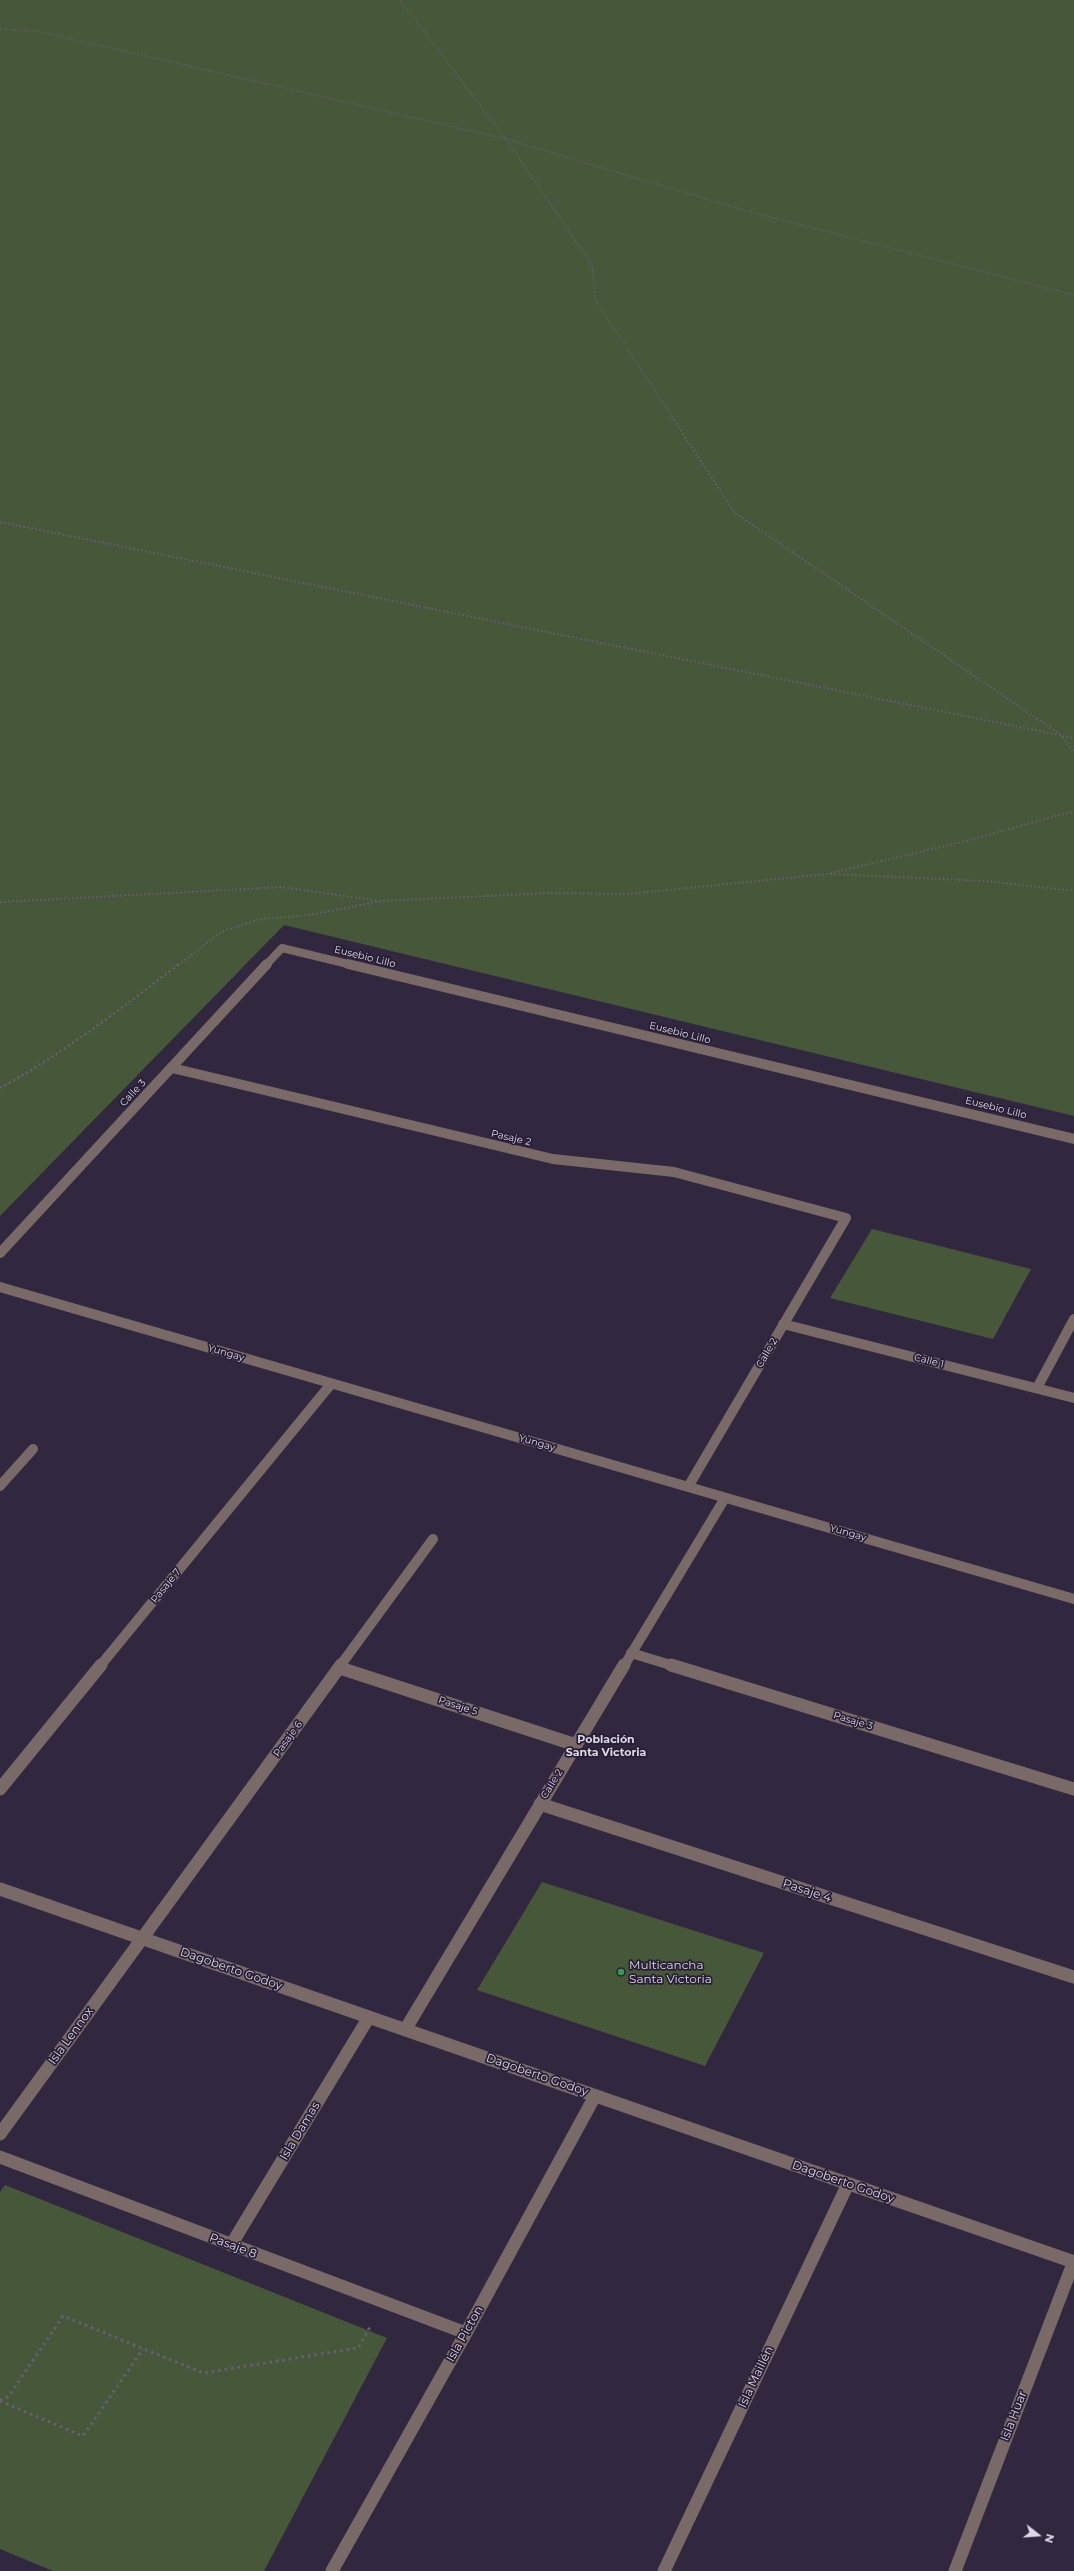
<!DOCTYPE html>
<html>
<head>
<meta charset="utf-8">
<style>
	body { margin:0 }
	#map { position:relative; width:1074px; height:2571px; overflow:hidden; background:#312840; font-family:Montserrat,sans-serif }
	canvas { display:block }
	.north { position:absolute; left:1018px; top:2515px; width:40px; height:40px; -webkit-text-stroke:3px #271e35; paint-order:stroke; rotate:107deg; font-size:11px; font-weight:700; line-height:16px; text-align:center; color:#ddd8e8 }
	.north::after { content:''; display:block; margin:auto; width:14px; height:18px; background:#ddd8e8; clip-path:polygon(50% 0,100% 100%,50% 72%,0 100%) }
</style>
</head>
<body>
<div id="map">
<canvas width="1074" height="2571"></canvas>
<div class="north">N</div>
</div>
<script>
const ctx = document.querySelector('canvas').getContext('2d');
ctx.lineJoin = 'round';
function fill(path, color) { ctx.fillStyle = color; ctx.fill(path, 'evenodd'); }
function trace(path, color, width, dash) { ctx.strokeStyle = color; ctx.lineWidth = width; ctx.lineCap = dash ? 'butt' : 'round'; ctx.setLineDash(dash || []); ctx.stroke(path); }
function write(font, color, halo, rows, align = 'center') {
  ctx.font = font + ' Montserrat,sans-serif'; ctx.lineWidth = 3.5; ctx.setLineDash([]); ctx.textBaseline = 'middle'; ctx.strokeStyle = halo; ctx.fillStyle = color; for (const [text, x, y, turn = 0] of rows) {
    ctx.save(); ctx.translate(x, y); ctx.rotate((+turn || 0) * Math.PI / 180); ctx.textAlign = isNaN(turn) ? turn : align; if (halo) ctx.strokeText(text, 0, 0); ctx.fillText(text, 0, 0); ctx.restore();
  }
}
const green = new Path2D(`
	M0,0H1074V1116L284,925L0,1216Z
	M872,1229L1031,1269L993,1339L830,1298Z
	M542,1882L764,1953L705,2066L477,1990Z
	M5,2185L387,2338L264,2571H53L0,2549V2192Z`);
const pathFar3 = new Path2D(`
	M400,0L506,139L592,265L596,301L675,421
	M0,29L37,31L506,139L743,210L1074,295`);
const pathFar2 = new Path2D(`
	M674,420L735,513L1061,735L1074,753
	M0,522L1074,738
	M831,874L986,881L1074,891
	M0,902L283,887L380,901
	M178,965L221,932L260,919L309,915L382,901L547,893L628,894L827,874L966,841L1074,811`);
const pathFar1 = new Path2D(`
	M0,1088C64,1053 122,1008 179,964`);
const path = new Path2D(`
	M0,2400L8,2397L63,2316L203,2373L358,2348L370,2327
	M0,2401L83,2436L143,2349`);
const minorFar2 = new Path2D(`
	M266,965L282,948L352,965`);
const minorFar1 = new Path2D(`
	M348,964L1074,1139
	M172,1068L553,1159L674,1172L846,1218L688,1487
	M0,1253L267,964
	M0,1287L1074,1599
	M783,1324L1074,1398
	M1037,1388L1074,1319
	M0,1486L33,1449
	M631,1653L674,1666
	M100,1666L331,1384
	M340,1666L433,1539
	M624,1666L725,1498`);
const minor = new Path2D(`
	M671,1665L1074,1789
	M340,1668L576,1745
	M0,1789L101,1665
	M540,1804L1074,1977
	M0,1889L1074,2262
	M405,2030L624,1665
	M0,2134L341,1665
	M0,2157L466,2333
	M231,2245L369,2017
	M332,2571L466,2333L595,2096
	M664,2571L848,2184
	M955,2571L1074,2261`);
const markers = [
	[621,1972,4,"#2e9e5b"]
];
const streetNames = [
	["Eusebio Lillo",365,957,14],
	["Eusebio Lillo",680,1033,14],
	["Calle 3",133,1093,-47],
	["Eusebio Lillo",996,1108,14],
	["Pasaje 2",511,1138,13],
	["Yungay",226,1353,16],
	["Calle 2",767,1353,-60],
	["Calle 1",929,1361,14],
	["Yungay",537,1443,16],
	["Yungay",848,1533,16],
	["Pasaje 7",166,1586,-51],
	["Pasaje 5",458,1706,18],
	["Pasaje 3",853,1721,17],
	["Pasaje 6",288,1739,-54],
	["Calle 2",552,1784,-59]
];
const neighbourhoodNames = [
	["Población",606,1740],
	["Santa Victoria",606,1753]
];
const nearStreetnames = [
	["Pasaje 4",807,1891,18],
	["Dagoberto Godoy",231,1969,19],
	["Isla Lennox",71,2036,-54],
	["Dagoberto Godoy",537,2075,19],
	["Isla Damas",300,2131,-59],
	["Dagoberto Godoy",843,2182,19],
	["Pasaje 8",233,2246,21],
	["Isla Picton",465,2334,-61],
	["Isla Maillén",756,2377,-65],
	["Isla Huar",1014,2416,-69]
];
const nearPoinames = [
	["Multicancha",629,1965],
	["Santa Victoria",629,1979]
];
fill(green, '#475739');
trace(pathFar3, '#675f75', 1.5, [1, 2]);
trace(pathFar2, '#675f75', 2, [1.5, 2.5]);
trace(pathFar1, '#675f75', 2.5, [2, 3]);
trace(path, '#675f75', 3, [2.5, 4]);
trace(minorFar2, '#796a68', 8);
trace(minorFar1, '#796a68', 10);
trace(minor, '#796a68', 13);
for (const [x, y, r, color] of markers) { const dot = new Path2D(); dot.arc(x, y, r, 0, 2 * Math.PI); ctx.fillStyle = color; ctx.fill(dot); trace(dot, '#271e35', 1.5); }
write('10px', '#ddd8e8', '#271e35', streetNames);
write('bold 11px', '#ddd8e8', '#271e35', neighbourhoodNames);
write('12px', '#ddd8e8', '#271e35', nearStreetnames);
write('12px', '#ddd8e8', '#271e35', nearPoinames, 'left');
</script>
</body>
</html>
